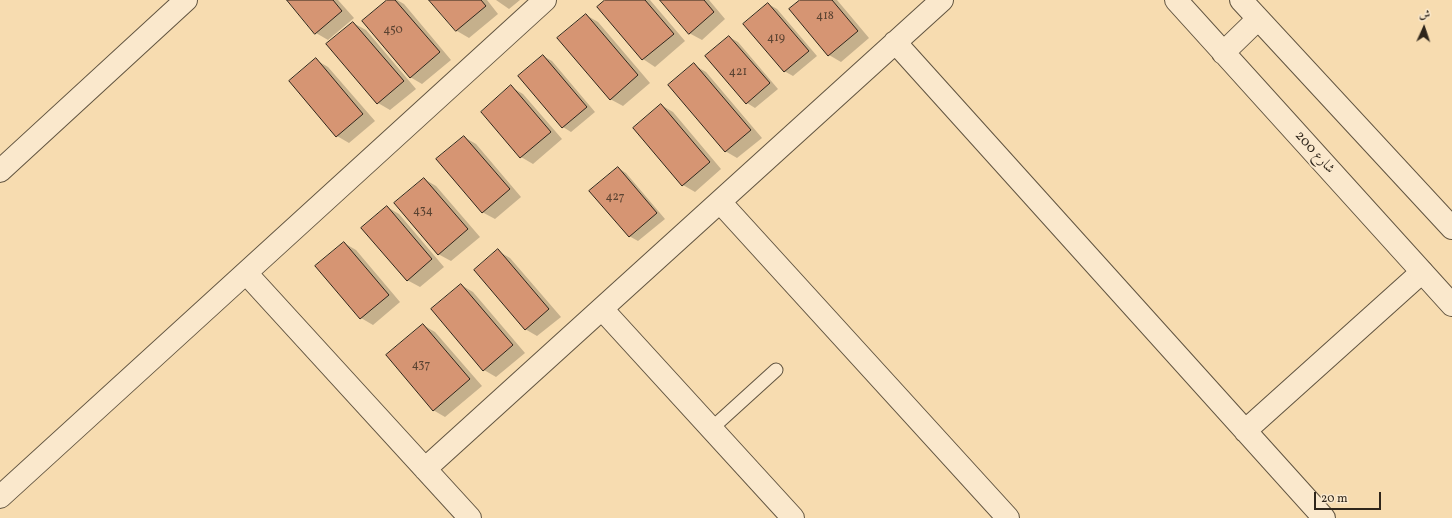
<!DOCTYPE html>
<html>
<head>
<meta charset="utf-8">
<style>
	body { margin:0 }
	#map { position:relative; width:1452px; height:518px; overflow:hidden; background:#f7dcb0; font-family:Vollkorn,Amiri,serif }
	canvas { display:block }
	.north { position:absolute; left:1404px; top:8px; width:40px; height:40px; -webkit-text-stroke:3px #fae8cc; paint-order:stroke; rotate:3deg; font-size:11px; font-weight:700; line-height:16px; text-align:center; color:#2f261b }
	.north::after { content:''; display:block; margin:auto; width:14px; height:18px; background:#2f261b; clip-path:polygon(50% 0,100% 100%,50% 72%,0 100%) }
	.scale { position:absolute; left:1314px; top:492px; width:67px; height:18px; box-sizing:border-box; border:2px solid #2f261b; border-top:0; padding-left:5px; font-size:12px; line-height:14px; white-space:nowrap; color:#2f261b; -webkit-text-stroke:3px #fae8cc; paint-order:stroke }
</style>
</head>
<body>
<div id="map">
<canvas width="1452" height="518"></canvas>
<div class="north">ش</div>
<div class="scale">20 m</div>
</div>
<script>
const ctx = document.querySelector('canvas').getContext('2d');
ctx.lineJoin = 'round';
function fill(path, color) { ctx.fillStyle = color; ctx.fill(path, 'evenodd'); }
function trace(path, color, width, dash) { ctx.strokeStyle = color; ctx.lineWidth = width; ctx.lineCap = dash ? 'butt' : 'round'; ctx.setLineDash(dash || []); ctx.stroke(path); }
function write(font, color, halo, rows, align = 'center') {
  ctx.font = font + ' Vollkorn,Amiri,serif'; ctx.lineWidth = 4; ctx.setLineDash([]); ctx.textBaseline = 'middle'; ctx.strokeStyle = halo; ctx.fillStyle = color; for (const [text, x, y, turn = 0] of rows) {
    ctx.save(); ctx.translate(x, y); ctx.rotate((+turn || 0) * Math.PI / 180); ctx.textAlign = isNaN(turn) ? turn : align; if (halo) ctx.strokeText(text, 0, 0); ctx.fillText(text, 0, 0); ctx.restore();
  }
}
const shadow = new Path2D(`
	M288,0H338L354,18L328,40L316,33Z
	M389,0H397L404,4L451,60L422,84L410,77Z
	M431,0H487L498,14L469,38L457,31Z
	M496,0H520L509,9Z
	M607,0H650L685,41L655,67L643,59L598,7Z
	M662,0H709L725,19L702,40L689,33Z
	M801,0H837L869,38L841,62L829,55Z
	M768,4L777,9L817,56L793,76L784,71Z
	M586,15L598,22L650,83L623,106L610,99Z
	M353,23L366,30L416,89L390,110L378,103L328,45Z
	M729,37L738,42L778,89L755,108L747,103Z
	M543,56L552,61L595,112L571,132L563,127Z
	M316,60L328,67L375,121L349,143L337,136Z
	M694,65L706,72L762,138L737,158L725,151Z
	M511,87L523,94L562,139L533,164L521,157L482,112Z
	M661,105L673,112L721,169L695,192L683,185Z
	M464,137L476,144L521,197L495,219L482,212Z
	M618,168L626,173L665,219L638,241L629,236Z
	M424,179L436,186L480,237L451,261L438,254Z
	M387,207L399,214L444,267L420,287L407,280Z
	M344,243L356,250L400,302L373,325L361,318Z
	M498,251L510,258L561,317L537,336L525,329Z
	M461,285L473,292L525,353L496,377L484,370Z
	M423,325L435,332L482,386L445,417L433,410Z`);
const building = new Path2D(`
	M287,0H333L342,11L315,34Z
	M387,0H395L440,52L410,78L362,21Z
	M429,0H481L486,6L456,31Z
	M605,0H645L674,34L642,60L597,7Z
	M660,0H704L714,12L689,34Z
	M800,0H832L858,31L828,56L789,9Z
	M768,3L809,51L784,72L743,24Z
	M586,14L638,75L610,100L557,38Z
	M353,22L404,81L377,104L326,44Z
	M729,36L770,83L746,104L705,56Z
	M543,55L587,107L562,128L518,76Z
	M316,58L363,114L336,137L289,81Z
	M694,63L751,130L725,152L668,85Z
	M511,85L551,132L520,158L481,112Z
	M661,104L710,162L682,186L633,128Z
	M464,136L510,189L482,213L436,159Z
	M618,167L657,213L629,237L589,191Z
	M424,178L468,229L438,255L394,203Z
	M387,206L432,259L407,281L361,228Z
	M344,242L389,295L360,319L315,266Z
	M498,249L549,309L525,330L474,270Z
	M461,284L513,345L483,371L431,309Z
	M423,324L470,379L433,411L386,355Z`);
const service = new Path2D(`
	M711,429L776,370`);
const minor = new Path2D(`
	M895,42L1324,518
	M0,171L186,0
	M720,202L1008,518
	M246,273L470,518
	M602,309L793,518
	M1245,431L1422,272
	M425,469L942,0
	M0,497L545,0`);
const tertiary = new Path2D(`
	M1176,0L1452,305
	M1241,0L1452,228
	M1223,53L1258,19`);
const numberNames = [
	["418",825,17],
	["450",393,31],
	["419",776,39],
	["421",738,73],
	["427",615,198],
	["434",423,212],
	["437",421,366]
];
const streetNames = [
	["شارع 200",1314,153,48]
];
fill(shadow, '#0003');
fill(building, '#d69573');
trace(building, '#2f261b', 1);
trace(service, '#615440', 15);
trace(minor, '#615440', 24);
trace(tertiary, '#615440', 24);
trace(service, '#fae8cc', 13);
trace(minor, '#fae8cc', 22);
trace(tertiary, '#fae8cc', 22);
write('12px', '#594231', null, numberNames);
write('14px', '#2f261b', '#fae8cc', streetNames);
</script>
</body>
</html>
